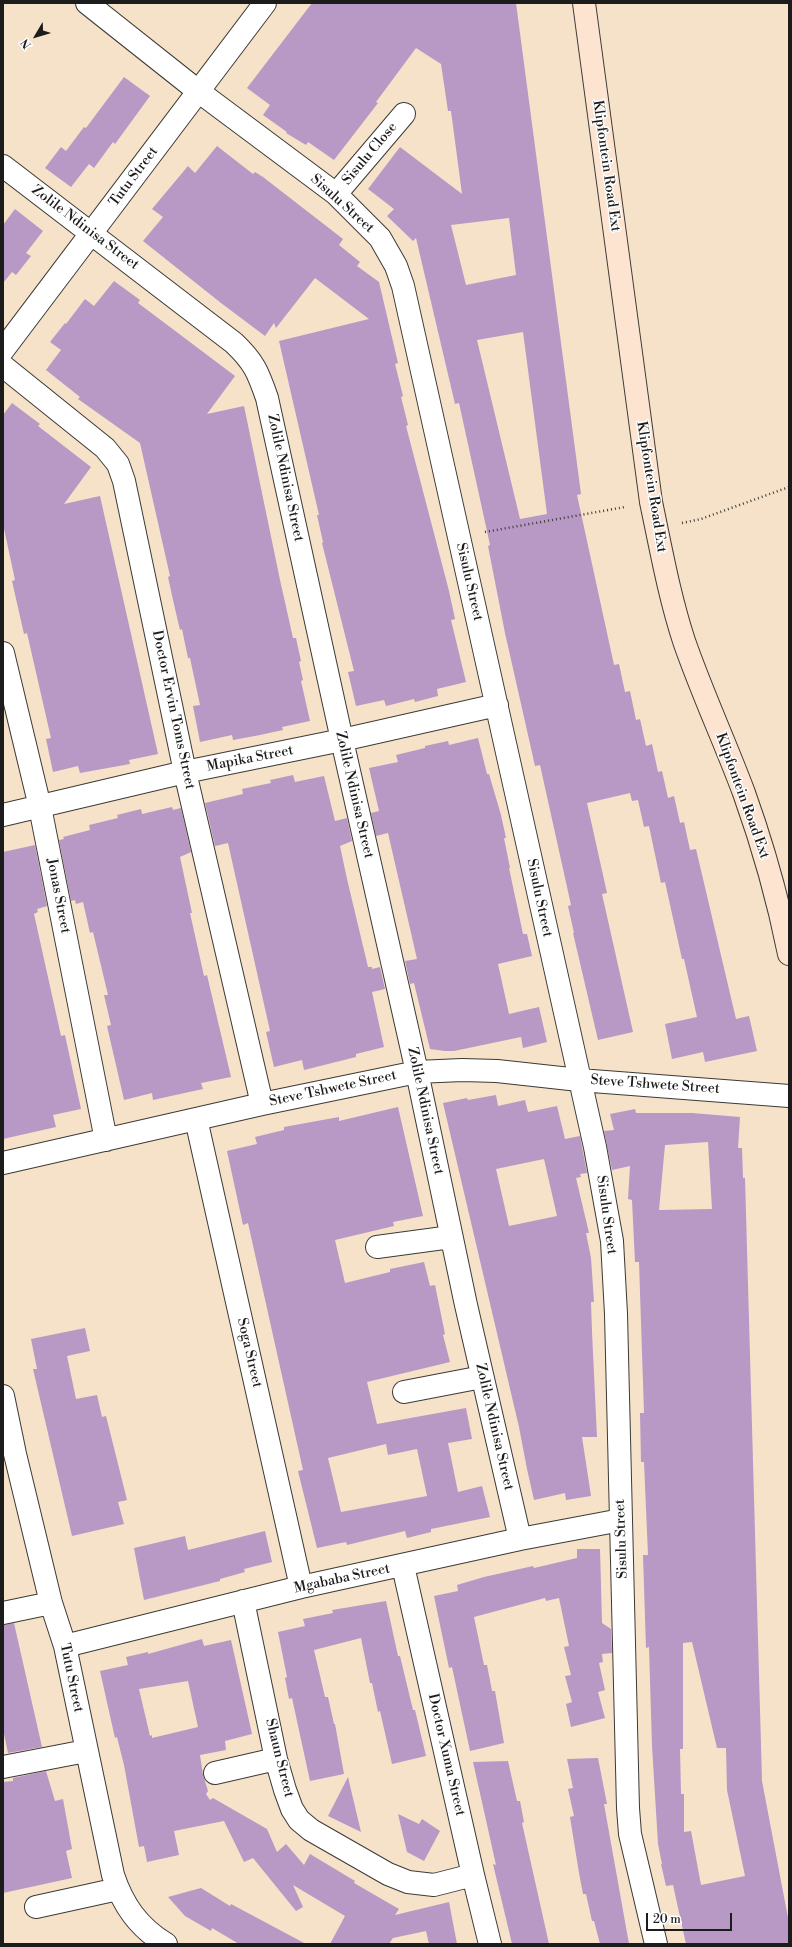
<!DOCTYPE html>
<html>
<head>
<meta charset="utf-8">
<style>
	body { margin:0 }
	#map { position:relative; width:792px; height:1947px; overflow:hidden; background:#f5e2c9; font-family:"Libre Bodoni",serif }
	canvas { display:block }
	.frame { position:absolute; inset:0; border:4px solid #1c1c1c; pointer-events:none }
	.north { position:absolute; left:16px; top:16px; width:40px; height:40px; -webkit-text-stroke:3px #fff; paint-order:stroke; rotate:232deg; font-size:11px; font-weight:700; line-height:16px; text-align:center; color:#1c1c1c }
	.north::after { content:''; display:block; margin:auto; width:14px; height:18px; background:#1c1c1c; clip-path:polygon(50% 0,100% 100%,50% 72%,0 100%) }
	.scale { position:absolute; left:646px; top:1913px; width:86px; height:18px; box-sizing:border-box; border:2px solid #1c1c1c; border-top:0; padding-left:5px; font-size:12px; line-height:14px; white-space:nowrap; color:#1c1c1c; -webkit-text-stroke:3px #fff; paint-order:stroke }
</style>
</head>
<body>
<div id="map">
<canvas width="792" height="1947"></canvas>
<div class="frame"></div>
<div class="north">N</div>
<div class="scale">20 m</div>
</div>
<script>
const ctx = document.querySelector('canvas').getContext('2d');
ctx.lineJoin = 'round';
function fill(path, color) { ctx.fillStyle = color; ctx.fill(path, 'evenodd'); }
function trace(path, color, width, dash) { ctx.strokeStyle = color; ctx.lineWidth = width; ctx.lineCap = dash ? 'butt' : 'round'; ctx.setLineDash(dash || []); ctx.stroke(path); }
function write(font, color, halo, rows, align = 'center') {
  ctx.font = font + ' "Libre Bodoni",serif'; ctx.lineWidth = 3; ctx.setLineDash([]); ctx.textBaseline = 'middle'; ctx.strokeStyle = halo; ctx.fillStyle = color; for (const [text, x, y, turn = 0] of rows) {
    ctx.save(); ctx.translate(x, y); ctx.rotate((+turn || 0) * Math.PI / 180); ctx.textAlign = isNaN(turn) ? turn : align; if (halo) ctx.strokeText(text, 0, 0); ctx.fillText(text, 0, 0); ctx.restore();
  }
}
const building = new Path2D(`
	M312,3H516L581,494L577,495L614,665L619,664L625,692L630,691L636,720L640,719L646,746L652,744L658,772L662,771L668,798L674,796L680,823L684,822L690,850L696,849L736,1019L749,1016L757,1051L705,1062L703,1052L672,1059L665,1024L697,1017L684,959H682L665,882L661,883L649,826L644,827L638,800L632,801L630,793L587,803L607,893L602,894L633,1032L598,1040L573,933H574L568,906L571,905L540,765L535,766L505,633L488,546L490,545L459,403L455,404L416,238L413,241L387,216L394,209L368,189L400,147L462,194L451,111H448L441,64L416,48L376,102L378,103L334,160L308,142L306,145L286,133L287,132L263,115L270,105L247,88ZM509,218L516,275L466,285L451,225ZM523,332L547,514L520,519L477,340Z
	M124,77L150,96L115,144L113,142L94,168L89,164L71,187L45,168L61,147L66,151L84,127L86,128Z
	M217,146L253,174L255,172L263,177L343,239L339,245L360,262L357,266L379,282L398,363L395,364L403,396L401,397L408,425L406,426L449,591L455,619L451,620L466,682L437,689L438,696L415,702L414,699L386,706L384,700L356,706L348,672L354,671L322,543L323,542L317,515H319L279,341L369,319L315,278L276,328L274,323L265,336L221,303L143,241L163,217L152,209L188,166L195,173Z
	M15,209L43,231L26,253L31,256L16,275L12,272L3,283V225Z
	M114,281L140,300L138,303L166,324L235,376L207,414L244,406L280,580L293,638H296L301,661L299,662L303,680L301,681L310,721L282,727L283,730L260,735L233,740L232,735L200,742L193,706L200,705L190,658H188L182,629L180,630L173,600L168,577L170,576L140,443L78,399L80,397L46,370L61,350L50,342L65,323L66,324L85,299L94,306Z
	M12,403L40,424L38,426L91,467L64,504L100,496L158,754L129,760L130,764L80,773L78,766L53,772L46,739L51,738L27,633L24,634L12,581L15,580L3,524V415Z
	M478,738L487,774H489L501,815L506,838H504L510,868H509L523,934H527L532,956L498,964L509,1014L539,1007L547,1042L523,1048L521,1037L454,1051H445L430,1049L414,983L410,984L405,961L417,959L388,833L376,836L371,813L379,811L369,768L398,762L396,755L425,748V746L448,741L449,745Z
	M293,775L295,782L324,776L335,821L347,818L352,841L340,846L347,879L368,967H372V969L380,967L385,989L372,992L384,1047L356,1054V1057L304,1070L302,1060L274,1067L266,1032L270,1031L228,843L215,846L205,803L243,794L242,789L271,783L270,780Z
	M172,807L173,810L181,808L191,852L180,857L192,913H190L204,976L207,975L231,1077L201,1083L203,1089L180,1094L153,1100L152,1093L124,1100L107,1026L111,1025L104,995H108L93,932L90,933L83,902L76,904L75,900L71,901L59,840L64,839L63,837L90,830L89,825L118,818L117,815L141,809L142,814Z
	M35,845L47,906L37,909L38,912L34,914L61,1036L65,1035L81,1109L53,1115L56,1127L3,1139V852Z
	M496,1095L498,1106L525,1100L528,1112L557,1106L565,1139L580,1136L587,1173L580,1174L581,1177L576,1178L589,1233H586L591,1258L594,1302H591L592,1332L597,1437H582L591,1496L566,1500L565,1493L534,1500L527,1469L519,1427L443,1103L467,1098L468,1100ZM544,1159L557,1216L509,1226L496,1169Z
	M398,1107L423,1216L393,1222L394,1226L335,1240L345,1283L390,1272V1269L424,1262L430,1286L435,1285L445,1334L443,1335L450,1362L367,1382L377,1424L466,1408L472,1439L448,1443L458,1492L482,1486L490,1517L431,1529V1532L407,1538L405,1531L347,1545L346,1542L317,1548L298,1471L303,1470L248,1223L243,1225L227,1151L257,1144L255,1137L284,1130V1127L339,1117V1121ZM386,1444L388,1455L417,1449L427,1496L341,1512L328,1458Z
	M635,1109L636,1113H692L740,1117L738,1148H742L743,1178H745L762,1781L789,1923V1944H686L673,1885L666,1886L661,1864H662L658,1844L652,1746L649,1647L646,1648L643,1555H648L644,1462H641L640,1413H644L639,1262H635L632,1200L628,1199L630,1166L612,1170L604,1131L614,1130L610,1114ZM708,1142L712,1209L659,1210L665,1145ZM692,1642L717,1748H726L727,1790L745,1876L701,1885L691,1831L684,1832V1794H681L680,1749H683V1643Z
	M85,1328L90,1351L67,1356L76,1399L97,1395L102,1417L106,1416L127,1500L118,1502L124,1524L72,1536L33,1369H37L31,1339Z
	M265,1531L272,1562L244,1569L245,1572L220,1579V1581L144,1600L134,1548L185,1536L188,1550Z
	M577,1549H600L602,1623L611,1629L612,1653L602,1654L603,1662L599,1663L605,1690L598,1692L605,1718L571,1727L566,1704L572,1702L565,1676L571,1675L564,1647L569,1646L559,1598L546,1601L545,1598L474,1617L484,1665H487L492,1691H495L504,1743L470,1751L452,1667L449,1668L434,1596L458,1591L457,1585L484,1577L533,1566L534,1568L577,1558Z
	M386,1601L398,1656H400L413,1710H415L426,1756L392,1764L380,1711L378,1712L372,1683H370L361,1638L314,1650L325,1697H328L334,1724H335L344,1774L310,1781L292,1698L289,1699L285,1678L287,1677L278,1632L305,1626L303,1619L333,1613L332,1610Z
	M14,1623L42,1747L8,1753L3,1729V1625Z
	M202,1639L204,1646L231,1640L252,1734L225,1741L226,1750L200,1755L203,1775L208,1791L206,1794L210,1800L213,1798L267,1829L277,1852L286,1844L304,1865L310,1854L355,1881L354,1883L399,1909L395,1915L449,1902L457,1944H429L426,1931L393,1938L389,1944H330L345,1916L293,1885L303,1907L296,1911L253,1858L244,1862L224,1821L174,1831L179,1855L147,1862L144,1846L139,1847L124,1765L117,1737L115,1738L100,1671L128,1665L126,1657L148,1652V1654ZM188,1681L198,1727L152,1738V1735L150,1736L139,1689Z
	M598,1758L607,1804H604L629,1944H600L594,1921H592L586,1894H583L579,1873L570,1817L574,1816L568,1789L573,1788L567,1759Z
	M508,1761L517,1801H520L524,1822L522,1823L549,1944H512L493,1864L496,1865L473,1762Z
	M46,1771L55,1801L63,1799L72,1849L66,1851L72,1878L3,1893V1782L13,1781V1778Z
	M348,1777L361,1832L328,1816Z
	M398,1814L419,1824L422,1819L440,1831L424,1861L407,1852Z
	M201,1888L230,1906L231,1904L306,1944H239L212,1928L211,1931L185,1916L168,1897Z`);
const path = new Path2D(`
	M682,523L701,519L789,487
	M485,532L625,507`);
const street = new Path2D(`
	M87,3L198,91L336,194L380,238L396,266L403,286L595,1147L612,1241L616,1314L628,1808L630,1834L656,1944
	M3,166L234,343C254,362 258,372 267,398L342,740L417,1072L466,1305L520,1539
	M336,194L404,114
	M3,350L265,3
	M3,366L105,448L118,464L124,481L185,772L262,1104
	M3,653L40,807L106,1140
	M3,815L185,772L342,740L497,705
	M196,1119L301,1587
	M3,1163L262,1104L417,1072L462,1070L497,1071L579,1080L789,1096
	M377,1247L451,1237
	M404,1392L482,1377
	M3,1396L15,1454L51,1603L65,1646L113,1875C123,1905 138,1927 166,1944
	M403,1566L473,1875L490,1944
	M243,1601L276,1759L285,1790L292,1809L299,1820L311,1830L388,1874L408,1882L434,1885L473,1875
	M3,1613L51,1603
	M65,1646L301,1587L520,1539L621,1520
	M3,1767L86,1751
	M215,1773L276,1759
	M36,1907L118,1889`);
const secondary = new Path2D(`
	M584,3L651,502C661,549 669,595 684,641C702,693 725,742 744,793C763,846 778,899 789,954`);
const streetNames = [
	["Sisulu Close",370,154,-50],
	["Klipfontein Road Ext",606,166,82],
	["Tutu Street",134,177,-53],
	["Sisulu Street",342,204,42],
	["Zolile Ndinisa Street",85,228,37],
	["Zolile Ndinisa Street",285,478,78],
	["Klipfontein Road Ext",651,487,81],
	["Sisulu Street",469,582,77],
	["Doctor Ervin Toms Street",173,710,78],
	["Mapika Street",250,759,-11],
	["Zolile Ndinisa Street",354,795,77],
	["Klipfontein Road Ext",742,796,70],
	["Jonas Street",58,896,79],
	["Sisulu Street",539,898,78],
	["Steve Tshwete Street",655,1085,4],
	["Steve Tshwete Street",333,1089,-12],
	["Zolile Ndinisa Street",425,1111,78],
	["Sisulu Street",606,1215,82],
	["Soga Street",249,1353,77],
	["Zolile Ndinisa Street",494,1427,77],
	["Sisulu Street",622,1539,-92],
	["Mgababa Street",342,1579,-12],
	["Tutu Street",71,1678,78],
	["Doctor Xuma Street",446,1755,77],
	["Shaun Street",279,1758,76]
];
fill(building, '#b898c5');
trace(street, '#3d3a36', 24);
trace(secondary, '#3d3a36', 24);
trace(path, '#3d3a36', 2.5, [1, 3]);
trace(street, '#fff', 22);
trace(secondary, '#fde4d1', 22);
write('14px', '#1c1c1c', '#fff', streetNames);
</script>
</body>
</html>
